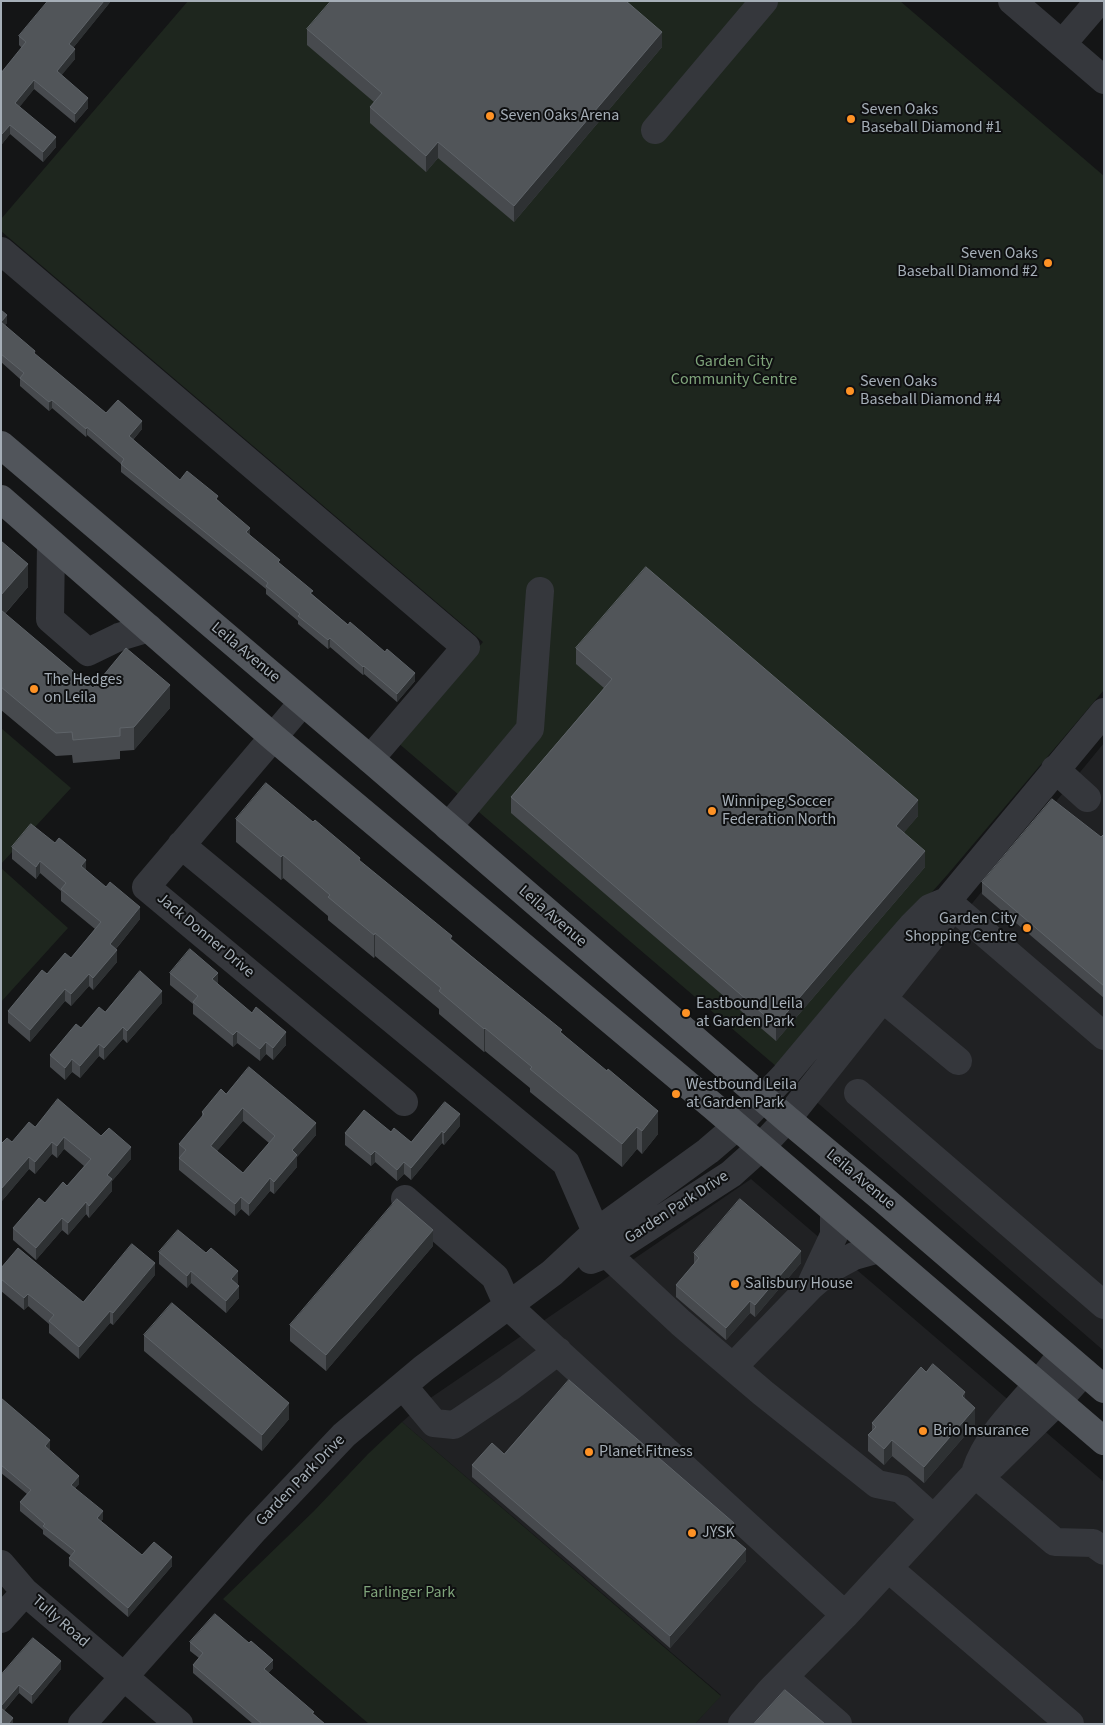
<!DOCTYPE html>
<html>
<head>
<meta charset="utf-8">
<style>
	body { margin:0 }
	#map { position:relative; width:1105px; height:1725px; overflow:hidden; background:#141516; font-family:"Source Sans 3",sans-serif }
	canvas { display:block }
	.frame { position:absolute; inset:0; border:2px solid #a5aeb7; pointer-events:none }
</style>
</head>
<body>
<div id="map">
<canvas width="1105" height="1725"></canvas>
<div class="frame"></div>
</div>
<script>
const ctx = document.querySelector('canvas').getContext('2d');
ctx.lineJoin = 'round';
function fill(path, color) { ctx.fillStyle = color; ctx.fill(path, 'evenodd'); }
function trace(path, color, width, dash) { ctx.strokeStyle = color; ctx.lineWidth = width; ctx.lineCap = dash ? 'butt' : 'round'; ctx.setLineDash(dash || []); ctx.stroke(path); }
function write(font, color, halo, rows, align = 'center') {
  ctx.font = font + ' "Source Sans 3",sans-serif'; ctx.lineWidth = 4; ctx.setLineDash([]); ctx.textBaseline = 'middle'; ctx.strokeStyle = halo; ctx.fillStyle = color; for (const [text, x, y, turn = 0] of rows) {
    ctx.save(); ctx.translate(x, y); ctx.rotate((+turn || 0) * Math.PI / 180); ctx.textAlign = isNaN(turn) ? turn : align; if (halo) ctx.strokeText(text, 0, 0); ctx.fillText(text, 0, 0); ctx.restore();
  }
}
const built = new Path2D(`
	M1104,743V1351L812,1098Z
	M751,1179L1104,1482V1724H695L721,1695L402,1422L426,1401Z`);
const green = new Path2D(`
	M188,1H900L1104,176V690L948,874L777,1067L397,742L483,642L1,231V219Z
	M1,728L71,788L1,864Z
	M1,868L68,928L1,1002Z
	M402,1422L721,1696L695,1724H369L223,1599L314,1511L368,1454Z`);
const minor = new Path2D(`
	M1012,1L1104,80
	M1062,44L1099,1
	M655,130L764,1
	M1,251L466,647L370,759
	M51,543L50,619L88,652L119,637L149,628
	M303,702L146,887L404,1102
	M1055,769L1087,798
	M448,827L530,729L540,591
	M181,845L566,1163L596,1232L607,1254L681,1323L763,1393L877,1484L901,1489L933,1518
	M947,901L1104,1036
	M870,988L958,1061
	M858,1093L1104,1305
	M405,1199L495,1277L508,1306L845,1615
	M591,1260L607,1254L731,1174L760,1148L787,1119L930,939L944,918L947,901
	M812,1282L834,1235V1211
	M733,1367L811,1286L832,1268L854,1256L879,1249
	M403,1386L434,1423L454,1425L509,1388L558,1351
	M976,1470C987,1437 1015,1411 1037,1385C1046,1375 1054,1364 1062,1354
	M975,1474L1055,1542L1093,1543L1104,1551
	M1,1564L25,1592L179,1724
	M888,1568L1070,1724
	M1,1619L25,1592
	M784,1677L838,1724
	M82,1724L255,1529L344,1435L424,1368L552,1273L596,1232L708,1151L736,1127L785,1075L863,982L912,926L930,908L947,901L1104,712
	M742,1724L770,1691L845,1615L975,1474L993,1465L1057,1402L1084,1372`);
const major = new Path2D(`
	M1,445L370,759L787,1119L883,1199L1104,1389
	M1,499L273,737L713,1106L1104,1441`);
const wall = new Path2D(`
	M48,1H111L73,48L75,59L61,75L88,108L75,123L34,89L19,107L56,147L43,162L10,134L2,144L1,143V73L22,48L19,45V36Z
	M307,29L662,47L514,222L438,158L426,172L370,123V107L374,102L307,45Z
	M1,310L7,323L5,325L35,355L106,413L142,429L133,440L180,480L218,500L250,535L313,595L415,681L397,702L364,674L363,675L330,647L328,649L298,624V621L266,594V589L121,472V464L87,435L86,437L52,408L49,411L20,386V379L1,362Z
	M1,541L28,587L5,614L93,688L170,708L134,750L120,751V759L73,763L72,755L56,756L1,710Z
	M576,648L918,816L904,832L925,867L776,1041L511,813V797L604,688L576,664Z
	M236,819L360,861L562,1033L658,1134L642,1154L637,1149L622,1167L530,1092V1088L485,1051L484,1052L439,1014V1009L375,956L374,958L328,920V916L283,878L281,880L236,842Z
	M1104,834V998L982,894V882L1101,837Z
	M12,847L86,870L140,919L116,949L117,962L93,990L89,986L71,1006L65,1001L30,1042L8,1023V1011L47,974L71,958L95,929L61,901V891L40,873L36,879L12,859Z
	M170,973L218,984L286,1045L273,1060L266,1054L260,1061L237,1043L233,1047L193,1014V1004L170,985Z
	M162,1003L127,1043L123,1039L104,1060L99,1056L80,1078L72,1072L65,1080L50,1067V1055L81,1028L105,1012Z
	M226,1094L316,1135L297,1157V1167L274,1194L270,1191L249,1216L241,1209L235,1216L179,1170V1144L202,1118V1112ZM243,1121L269,1143L243,1173L217,1151Z
	M460,1126L444,1145L442,1143L411,1180L404,1174L397,1181L375,1162L371,1166L345,1145V1133L391,1132L411,1142Z
	M35,1127L101,1136L131,1159L112,1181V1191L89,1218L86,1214L68,1235L62,1230L36,1260L13,1240V1228L45,1203L67,1186L84,1166L64,1149L57,1158L52,1154L35,1174L29,1169L1,1202V1144L12,1142Z
	M433,1246L326,1371L290,1341V1325Z
	M159,1252L238,1283L237,1284L239,1298L226,1313L191,1283L187,1288L159,1264Z
	M694,1253L801,1263L755,1317L750,1313L726,1340L676,1297V1285L694,1264Z
	M1,1268L83,1302L155,1275L113,1325L110,1323L79,1359L49,1333V1324L28,1306L24,1310L1,1291Z
	M144,1335L289,1419L262,1451L144,1351Z
	M926,1372L965,1399L975,1424L924,1483L892,1456L884,1465L868,1451V1435L872,1431V1423Z
	M1,1398L50,1448L49,1450L79,1484L75,1488L103,1519L101,1521L142,1555L172,1566L128,1617L69,1566V1558L71,1556L43,1534V1530L20,1511V1502L27,1494L1,1473Z
	M504,1454L734,1535L732,1537L746,1561L670,1648L472,1477V1465Z
	M190,1642L273,1668L268,1673L325,1724H253L193,1673V1665L199,1658L190,1651Z
	M61,1669L32,1704L19,1693L4,1711L13,1724H1V1675Z`);
const shadedWall = new Path2D(`
	M104,1H111L69,53V44Z
	M662,32V47L514,222V206Z
	M75,49V59L57,81V71Z
	M34,80V89L15,113V103Z
	M88,98V108L75,123V114Z
	M10,125V134L2,144V134Z
	M56,137V147L43,162V152Z
	M438,142V158L426,172V156Z
	M7,315V323L1,330V322Z
	M52,400V408L49,411V402Z
	M142,421V429L129,444V436Z
	M87,427V435L86,437V429Z
	M250,528V536L246,532Z
	M28,564V587L1,618V595Z
	M330,638V647L328,649V640Z
	M364,666V674L363,675V667Z
	M415,673V681L397,702V694Z
	M170,685V708L134,750V727Z
	M918,800V816L896,842V826Z
	M925,851V867L776,1041V1025Z
	M283,855V878L281,880V857Z
	M86,860V873L81,866Z
	M40,861V873L36,879V867Z
	M140,907V919L110,956V944Z
	M375,933V956L374,958V935Z
	M117,950V962L93,990V978Z
	M218,973V985L212,979Z
	M89,974V986L71,1006V994Z
	M65,989V1001L30,1042V1030Z
	M162,991V1003L127,1043V1031Z
	M123,1027V1039L104,1060V1048Z
	M485,1028V1051L484,1052V1029Z
	M237,1031V1043L233,1047V1035Z
	M286,1032V1045L273,1060V1048Z
	M266,1042V1054L260,1061V1049Z
	M99,1044V1056L80,1078V1066Z
	M72,1059V1072L65,1080V1068Z
	M243,1108V1121L211,1158V1146Z
	M658,1111V1134L642,1154V1131Z
	M460,1114V1126L444,1145V1133Z
	M316,1123V1135L297,1157V1167L274,1194V1182L292,1150Z
	M637,1127V1149L622,1167V1144Z
	M442,1131V1143L411,1180V1168Z
	M64,1137V1149L57,1158V1146Z
	M52,1142V1154L35,1174V1162Z
	M131,1147V1159L112,1181V1191L89,1218V1206L107,1175Z
	M375,1151V1162L371,1166V1155Z
	M29,1157V1169L1,1202V1189Z
	M404,1162V1174L397,1181V1170Z
	M270,1178V1191L249,1216V1204Z
	M241,1197V1209L235,1216V1204Z
	M86,1202V1214L68,1235V1223Z
	M62,1218V1230L36,1260V1248Z
	M433,1230V1246L326,1371V1355Z
	M801,1251V1263L755,1317V1305Z
	M155,1263V1275L113,1325V1313Z
	M191,1271V1283L187,1288V1276Z
	M238,1271V1283L231,1291V1279Z
	M239,1286V1298L226,1313V1301Z
	M28,1294V1306L24,1310V1298Z
	M750,1301V1313L726,1340V1328Z
	M110,1311V1323L79,1359V1347Z
	M965,1392V1408L962,1396Z
	M289,1403V1419L262,1451V1435Z
	M975,1408V1424L924,1483V1467Z
	M50,1440V1448L45,1454V1446Z
	M892,1440V1456L884,1465V1449Z
	M79,1476V1484L71,1493V1485Z
	M103,1511V1519L97,1526V1518Z
	M734,1523V1535L726,1544V1532Z
	M746,1549V1561L670,1648V1636Z
	M172,1557V1566L128,1617V1608Z
	M273,1660V1668L264,1677V1669Z
	M61,1661V1669L32,1704V1695Z
	M19,1685V1693L1,1714V1706Z
	M13,1718V1724H8Z`);
const building = new Path2D(`
	M48,1H104L69,44L75,49L57,71L88,98L75,114L34,80L15,103L56,137L43,152L10,125L2,134L1,133V73L26,42L19,36Z
	M331,1H626L662,32L514,206L438,142L426,156L370,107L382,93L307,29Z
	M1,310L7,315L1,322L35,351L34,353L106,413L118,400L142,421L129,436L180,480L187,471L218,496L216,499L250,528L246,532L280,560L278,562L313,591L310,593L348,625L350,622L385,652L387,649L415,673L397,694L364,666L363,667L330,638L328,640L298,616L300,614L266,586L268,583L121,464L124,459L87,427L86,429L52,400L49,402L20,378L24,373L1,354Z
	M1,541L28,564L1,595Z
	M646,567L918,800L896,826L925,851L776,1025L511,797L612,679L576,648Z
	M1,610L93,688L126,648L170,685L134,727L120,728V736L73,740L72,732L56,733L1,687Z
	M266,783L313,822L315,820L360,858L359,860L452,936L450,939L562,1030L560,1032L607,1071L608,1069L658,1111L642,1131L637,1127L622,1144L530,1069L532,1067L485,1028L484,1029L439,991L441,988L375,933L374,935L328,897L330,895L283,855L281,857L236,819Z
	M1052,799L1101,837L1104,834V986L982,882Z
	M31,824L55,843L59,838L86,860L81,866L106,887L110,882L140,907L110,944L117,950L93,978L89,974L71,994L65,989L30,1030L8,1011L42,970L47,974L65,953L71,958L101,922L61,889L66,883L40,861L36,867L12,847Z
	M190,949L218,973L212,979L252,1013L256,1007L286,1032L273,1048L266,1042L260,1049L237,1031L233,1035L193,1002L198,996L170,973Z
	M140,971L162,991L127,1031L123,1027L104,1048L99,1044L80,1066L72,1059L65,1068L50,1055L76,1024L81,1028L99,1007L105,1012Z
	M249,1067L316,1123L292,1150L297,1155L274,1182L270,1178L249,1204L241,1197L235,1204L179,1158L186,1150L179,1144L204,1114L202,1112L221,1089L226,1094ZM243,1108L275,1136L243,1173L211,1146Z
	M58,1099L101,1136L109,1128L131,1147L107,1175L112,1179L89,1206L86,1202L68,1223L62,1218L36,1248L13,1228L39,1198L45,1203L63,1182L67,1186L91,1159L64,1137L57,1146L52,1142L35,1162L29,1157L1,1189V1144L7,1138L12,1142L29,1122L35,1127Z
	M445,1102L460,1114L444,1133L442,1131L411,1168L404,1162L397,1170L375,1151L371,1155L345,1133L364,1110L391,1132L394,1128L411,1142Z
	M397,1199L433,1230L326,1355L290,1325Z
	M740,1199L801,1251L755,1305L750,1301L726,1328L676,1285L699,1258L694,1253Z
	M178,1230L206,1253L211,1248L238,1271L231,1279L239,1286L226,1301L191,1271L187,1276L159,1252Z
	M132,1244L155,1263L113,1313L110,1311L79,1347L49,1321L54,1315L28,1294L24,1298L1,1279V1268L18,1248L83,1302Z
	M172,1303L289,1403L262,1435L144,1335Z
	M933,1364L965,1392L962,1396L975,1408L924,1467L892,1440L884,1449L868,1435L876,1427L872,1423L921,1367L926,1372Z
	M569,1380L734,1523L726,1532L746,1549L670,1636L472,1465L492,1443L504,1454Z
	M1,1398L50,1440L45,1446L79,1476L71,1485L103,1511L97,1518L142,1555L154,1542L172,1557L128,1608L69,1558L75,1551L43,1526L45,1524L20,1502L31,1490L1,1465Z
	M215,1614L249,1643L251,1641L273,1660L264,1669L314,1712L312,1713L325,1724H262L193,1665L203,1653L190,1642Z
	M33,1638L61,1661L32,1695L19,1685L1,1706V1675Z
	M785,1690L825,1724H754Z
	M1,1708L13,1718L8,1724H1Z`);
const markers = [
	[490,116,5,"#fe9225"],
	[851,119,5,"#fe9225"],
	[1048,263,5,"#fe9225"],
	[850,391,5,"#fe9225"],
	[34,689,5,"#fe9225"],
	[712,811,5,"#fe9225"],
	[1027,928,5,"#fe9225"],
	[686,1013,5,"#fe9225"],
	[676,1094,5,"#fe9225"],
	[735,1284,5,"#fe9225"],
	[923,1431,5,"#fe9225"],
	[589,1452,5,"#fe9225"],
	[692,1533,5,"#fe9225"]
];
const poiNames = [
	["Seven Oaks",861,110],
	["Baseball Diamond #1",861,128],
	["Seven Oaks Arena",500,116],
	["Seven Oaks",1038,254,"right"],
	["Baseball Diamond #2",1038,272,"right"],
	["Seven Oaks",860,382],
	["Baseball Diamond #4",860,400],
	["The Hedges",44,680],
	["on Leila",44,698],
	["Winnipeg Soccer",722,802],
	["Federation North",722,820],
	["Garden City",1017,919,"right"],
	["Shopping Centre",1017,937,"right"],
	["Eastbound Leila",696,1004],
	["at Garden Park",696,1022],
	["Westbound Leila",686,1085],
	["at Garden Park",686,1103],
	["Salisbury House",745,1284],
	["Brio Insurance",933,1431],
	["Planet Fitness",599,1452],
	["JYSK",702,1533]
];
const parkNames = [
	["Garden City",734,362],
	["Community Centre",734,380],
	["Farlinger Park",409,1593]
];
const streetNames = [
	["Leila Avenue",245,653,40],
	["Leila Avenue",552,917,41],
	["Jack Donner Drive",205,936,40],
	["Leila Avenue",860,1180,40],
	["Garden Park Drive",677,1208,-33],
	["Garden Park Drive",301,1481,-46],
	["Tully Road",60,1622,41]
];
fill(built, '#202123');
fill(green, '#1e261e');
trace(minor, '#35373c', 28);
trace(major, '#51555b', 28);
fill(wall, '#474a4e');
fill(shadedWall, '#2e3133');
fill(building, '#515559');
trace(building, '#5e6368', 1);
for (const [x, y, r, color] of markers) { const dot = new Path2D(); dot.arc(x, y, r, 0, 2 * Math.PI); ctx.fillStyle = color; ctx.fill(dot); trace(dot, '#0f1011', 2); }
write('16px', '#a5aeb7', '#0f1011', poiNames, 'left');
write('16px', '#7fa47b', '#0f1011', parkNames);
write('16px', '#a5aeb7', '#0f1011', streetNames);
</script>
</body>
</html>
